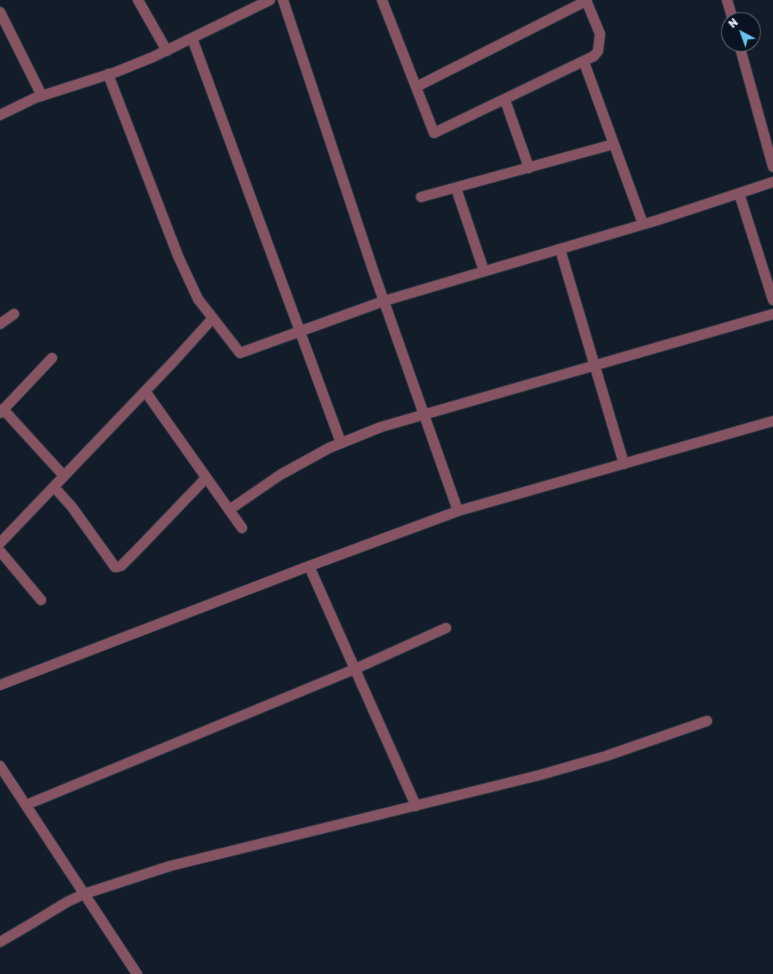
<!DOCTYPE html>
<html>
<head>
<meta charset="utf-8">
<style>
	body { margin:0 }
	#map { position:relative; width:773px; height:974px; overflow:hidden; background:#131d2a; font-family:Rubik,sans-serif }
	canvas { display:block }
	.north { position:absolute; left:721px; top:12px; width:40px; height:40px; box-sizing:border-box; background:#0a1321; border:1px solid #646c79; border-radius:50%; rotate:319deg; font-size:11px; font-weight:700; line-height:16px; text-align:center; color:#eaf2fc }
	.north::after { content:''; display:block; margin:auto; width:14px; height:18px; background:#69c3f1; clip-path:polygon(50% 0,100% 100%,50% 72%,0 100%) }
</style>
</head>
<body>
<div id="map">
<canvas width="773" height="974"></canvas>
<div class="north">N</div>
</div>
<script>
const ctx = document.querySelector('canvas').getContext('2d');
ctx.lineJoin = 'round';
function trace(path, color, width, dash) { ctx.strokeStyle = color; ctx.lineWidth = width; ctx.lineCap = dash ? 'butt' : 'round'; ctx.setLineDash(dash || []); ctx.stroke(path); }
const street = new Path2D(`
	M138,0L167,51
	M283,0L374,273L458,511
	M382,0L434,133L594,56L598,51L600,34L586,0
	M727,0L733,20
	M0,12L42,96
	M192,38L341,443
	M739,44L773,167
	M584,62L643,224
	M108,74L178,256L198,299L240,353L384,301L658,220L773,182
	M416,87L586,1
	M505,100L529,168
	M0,115L35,98L116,72L153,57L270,0
	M456,188L484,271
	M739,193L773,300
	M421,197L614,144
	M560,249L624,464
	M0,324L14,314
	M145,391L242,528
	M3,409L64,476
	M0,413L52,358
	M54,487L72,507L115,567H117L121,566L137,550L206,478
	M229,510L280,475L329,448L381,427L773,314
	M0,543L174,361L213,318
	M0,551L41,600
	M309,566L416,806
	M0,685L304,568L458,511L773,421
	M0,766L137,974
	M26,805L355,669L446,628
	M0,942L29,925L67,902L84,894L170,866L540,775L606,756L707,721`);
trace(street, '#2d3743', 12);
trace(street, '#865362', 10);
</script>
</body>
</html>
